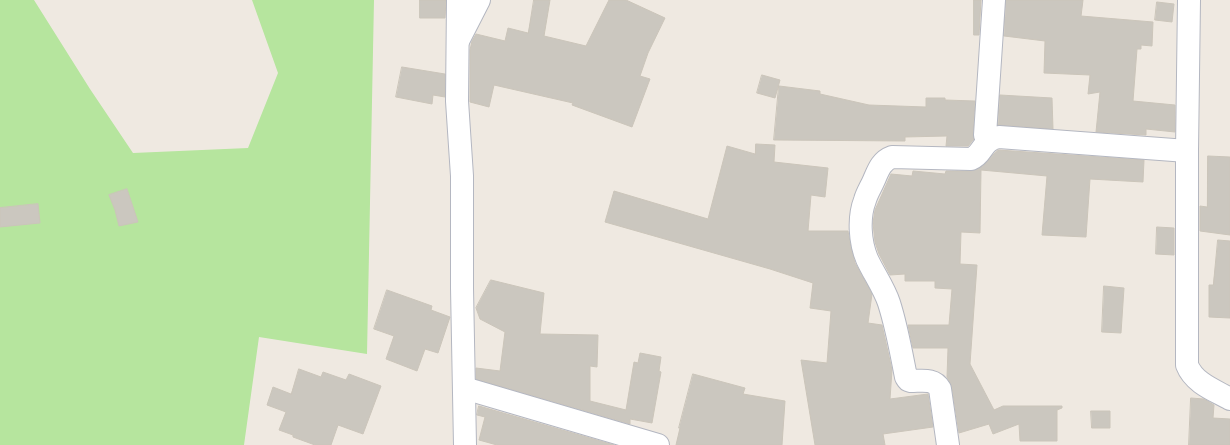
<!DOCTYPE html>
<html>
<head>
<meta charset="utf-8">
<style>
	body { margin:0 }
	canvas { display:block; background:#efe9e1 }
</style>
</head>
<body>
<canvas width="1230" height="445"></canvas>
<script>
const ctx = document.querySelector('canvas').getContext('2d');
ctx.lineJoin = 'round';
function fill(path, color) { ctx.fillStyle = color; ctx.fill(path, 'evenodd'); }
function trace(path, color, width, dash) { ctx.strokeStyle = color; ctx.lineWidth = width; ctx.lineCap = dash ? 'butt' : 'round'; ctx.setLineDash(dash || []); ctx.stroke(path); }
const green = new Path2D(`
	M0,0H34L90,89L133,153L248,148L278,73L252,0H374L367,354L259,337L244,445H0Z`);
const building = new Path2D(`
	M420,0H446L445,18H420Z
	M534,0H550L544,36L586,46L609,0H626L665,18L648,53L640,76L650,79L632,127L572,105L573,103L494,85L489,107L470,102V50L472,41L476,34L505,41L508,28L528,33Z
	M974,0H981L979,35H974Z
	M1006,0H1083L1081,16L1153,22L1152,46L1141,45V49H1137L1133,101L1175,105V132L1146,129V135L1096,132L1100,92L1088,94L1090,75L1044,73L1045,41L1004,36Z
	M1157,2L1174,4L1172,22L1155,20Z
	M402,67L445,74V97L433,95L432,104L396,97Z
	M762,75L780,80L775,98L757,93Z
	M779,86L820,91V94L869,105L926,107V98H945V100L975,101L973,134L974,139L968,146H946L947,136L905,137V141L774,140Z
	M1000,95L1052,98L1053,129L998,125Z
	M756,144L775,145L774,162L828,168L825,197L811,195L808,231H848L851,248L855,263L872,294L868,323L882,325L892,370L890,399L928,394L933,427L883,434L885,445H815L801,360L827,363L831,311L810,308L813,283L770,269L605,222L614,191L708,219L727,146L755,154Z
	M998,150L1144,160L1143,182L1090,179L1086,237L1042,235L1047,176L981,170L980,233L961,232L960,264L977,265L970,364L994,410L1003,406H1062V408L1057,410V441H1020L1019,424L993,434L989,424L959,433L952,387L947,377L948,348H913L908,325H949L952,289L935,288V281H905V274L890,275L879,254L875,242L873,223L875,210L891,174L912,176L913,171L945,174L946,171H971L983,166Z
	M1208,156L1230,157V235L1200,231V206L1207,207Z
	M127,189L138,222L119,226L115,210L109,195Z
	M38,204L40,223L0,227V208Z
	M1157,227L1174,228V255L1156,254Z
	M1218,240L1230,241V318L1209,317V285H1213Z
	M491,280L544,293L540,334L598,335L597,367L590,366V401L626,410L634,362L638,363L640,353L661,357L659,371L661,372L652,423L630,419V424L476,379V368L500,371L505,332L480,319L476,308Z
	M1104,286L1124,288L1121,333L1102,332Z
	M387,290L432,306L431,310L450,317L438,353L425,349L417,371L386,359L394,336L374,329Z
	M299,369L321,377L323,372L346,380L349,374L381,386L363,434L338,425L331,445H315L293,437V435L279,430L286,412L267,405L273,387L291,394Z
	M693,374L745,388L743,394L785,401L782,445H676L680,428H679Z
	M1191,398L1204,399L1214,405L1213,418L1230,419V445H1189Z
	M479,406L614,445H497L479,440L485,417L477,415Z
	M1091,411H1110V428H1092Z`);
const street = new Path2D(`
	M1189,0L1187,151V365C1194,383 1214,390 1230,399
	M458,41L479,0
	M988,140L985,135L994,0
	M464,388L658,445
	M948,445L940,389C934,378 922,381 911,381L908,380L906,377C901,352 897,328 889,303C884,288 874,274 867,259C860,242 858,218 865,200C867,193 871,187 874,180C878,171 881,161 892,157L971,159C984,154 981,140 999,137L1187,151`);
const secondary = new Path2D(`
	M458,0L457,101L462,176V288L465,445`);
fill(green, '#b6e59e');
fill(building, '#cbc7bf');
trace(building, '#cbc5ba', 1);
trace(street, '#b4b7c1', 24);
trace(secondary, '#b4b7c1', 24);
trace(street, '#fff', 22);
trace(secondary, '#fff', 22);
</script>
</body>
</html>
